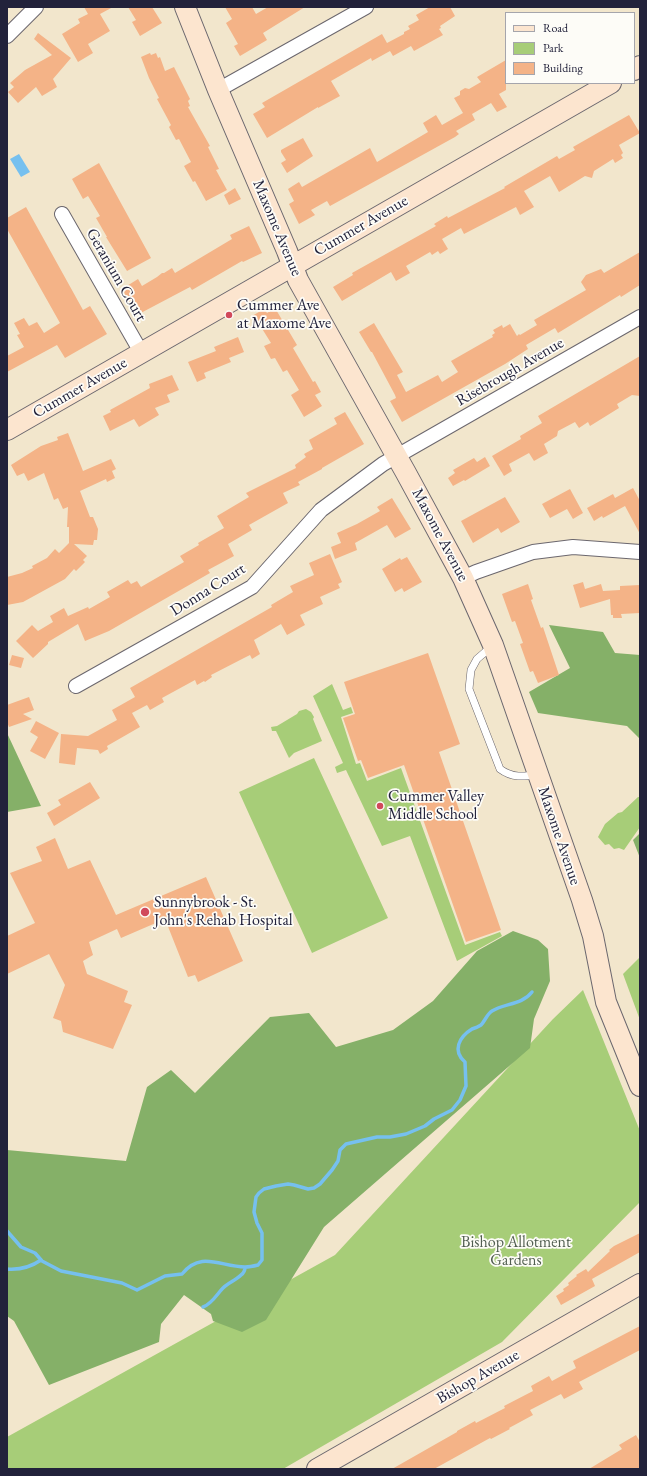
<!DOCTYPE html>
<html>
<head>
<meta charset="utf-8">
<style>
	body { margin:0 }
	#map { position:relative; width:647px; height:1476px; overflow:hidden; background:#f2e6cc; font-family:"EB Garamond",serif }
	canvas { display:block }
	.frame { position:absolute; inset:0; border:8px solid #22223b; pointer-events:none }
	.legend { position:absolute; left:505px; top:12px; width:130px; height:72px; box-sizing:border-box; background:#fdfcf7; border:1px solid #a5a5ac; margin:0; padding:5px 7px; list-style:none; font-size:12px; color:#22223b }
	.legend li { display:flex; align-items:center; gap:8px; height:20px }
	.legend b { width:20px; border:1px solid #a5a5ac }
</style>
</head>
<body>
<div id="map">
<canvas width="647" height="1476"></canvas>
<div class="frame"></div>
<ul class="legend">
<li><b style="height:5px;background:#fce5cf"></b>Road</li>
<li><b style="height:11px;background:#a7cd78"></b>Park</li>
<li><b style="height:11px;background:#f4b387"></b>Building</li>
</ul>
</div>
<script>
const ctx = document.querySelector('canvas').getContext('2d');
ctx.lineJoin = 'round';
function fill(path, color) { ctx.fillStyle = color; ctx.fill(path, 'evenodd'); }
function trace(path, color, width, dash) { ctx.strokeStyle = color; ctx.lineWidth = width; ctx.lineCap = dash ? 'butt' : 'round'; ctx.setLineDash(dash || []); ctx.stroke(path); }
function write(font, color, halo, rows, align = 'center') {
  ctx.font = font + ' "EB Garamond",serif'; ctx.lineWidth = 3.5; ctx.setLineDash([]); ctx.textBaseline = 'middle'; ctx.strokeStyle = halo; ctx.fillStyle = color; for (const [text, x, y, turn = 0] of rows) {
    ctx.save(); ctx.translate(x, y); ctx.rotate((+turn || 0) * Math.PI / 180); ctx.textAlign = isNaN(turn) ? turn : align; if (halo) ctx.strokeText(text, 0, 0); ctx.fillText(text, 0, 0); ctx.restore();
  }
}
const green = new Path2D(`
	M332,684L343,710L351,707L353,713L341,717L356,764L360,763L367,781L401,768L465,945L500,932L502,936L457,961L410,836L382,846L346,770L337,773L335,767L343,763L313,696Z
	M306,709L311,712L314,717L313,719L322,741L294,753L289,758L276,731H272L271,727L277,726L297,714L299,711Z
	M314,758L388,918L312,953L239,792Z
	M638,797H640V827L624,850L619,848L614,849L609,844L605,845L598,837L605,824L618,813L622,812Z
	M640,957V1020L623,974Z
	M583,990L640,1131V1202L502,1342L283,1469H7V1437L335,1255L553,1019Z`);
const forest = new Path2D(`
	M549,625L603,632L615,653L640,655V739L627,726L538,713L529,692L570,668Z
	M7,733L41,806L7,812Z
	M640,833V858L633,840Z
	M513,931L538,940L548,949L550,981L534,1019L530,1048L324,1227L266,1320L242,1332L213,1321L211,1314L184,1295L161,1324L159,1342L49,1385L14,1321L7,1316V1150L126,1161L147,1087L171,1070L195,1093L270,1017L309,1013L336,1047L393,1030L433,1001L477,951Z`);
const water = new Path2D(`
	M19,154L30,172L21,177L10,159Z`);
const stream = new Path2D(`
	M7,1231L21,1247L35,1253L42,1261L61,1271L122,1283L137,1290L165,1276L182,1274C201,1250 221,1267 245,1267C249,1267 254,1266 258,1265L262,1260V1233L257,1223L254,1212L256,1197L259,1193L264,1189L276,1186L288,1184L294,1185L308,1189L314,1188L320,1184L332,1170L338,1161L340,1150L346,1144L377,1137H390L406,1134L425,1126L434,1119L452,1110L460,1100L466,1086L465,1062C452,1051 459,1037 472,1029C475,1028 478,1027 481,1025C485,1021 487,1014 492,1011C505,1003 522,1005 532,992
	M7,1269C20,1270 31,1267 41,1260
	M203,1307C212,1304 217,1294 223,1288C228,1283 236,1280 241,1275C244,1273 245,1271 245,1267`);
const building = new Path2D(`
	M84,7H113L100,14L110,31L88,44L93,53L78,62L62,34L80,23L78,19L88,14Z
	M128,7H152L162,23L140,36L132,22L136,20Z
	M225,7H252L256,14L268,7H305L263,33L267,40L240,56L234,46L238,44L226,23L232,19Z
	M430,7H450L455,16L440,26L441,28L439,29L443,35L414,51L411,46L393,56L390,51L372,61L371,58L331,81L340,96L318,108V107L267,138L253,114L265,107L262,103L382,34L387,43L404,34V32L410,29L408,26L419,20L416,15Z
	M38,33L71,58L53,79L57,87L42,96L36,87L18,103L8,92L14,87L10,83L25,70L52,55L34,39Z
	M150,53L151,55L156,53L158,58L160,57L165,71L174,67L190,99L188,101L190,106L188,107L210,146L208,147L219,169L216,170L227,190L206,201L195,181L193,182L184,166L191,162L179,139L176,140L169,127L171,125L157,99L159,98L149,78L141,57Z
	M506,60V90L499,94L507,107L497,112L491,103L472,114L475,120L456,131L459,134L455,137L330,206L327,201L311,210L315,215L299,224L289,204L294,201L288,189L299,182L302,187L370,148L377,162L428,132L423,123L436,115L442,125L463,113L454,98L460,95V91L465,88L469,89L481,82L477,77Z
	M629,115L640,133L619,145L623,153L621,155L623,158L615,163L613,159L594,171L592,178L585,176L559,192L550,176L524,191L534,207L520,215L516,207L464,234L461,228L442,239L448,249L440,254L438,251L432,255L430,252L406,266L410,273L396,281L391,272L342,301L333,287L353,275L352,273L436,226L434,224L447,216L448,218L505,188L504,187L557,156L559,159L575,150L573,147Z
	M303,138L313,156L287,173L281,163L286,160L281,152V150Z
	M99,163L151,258L127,271L106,237H107L96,218L100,216L88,196L83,199L72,179Z
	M235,188L241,199L229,205L224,195Z
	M26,207L83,310L90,306L107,334L65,358L57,345L7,372V356L24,347L17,335L20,334L14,323L24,318L29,326L37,322L44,333L60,323L7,229V218Z
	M249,226L262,253L243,262L242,261L192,290L190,287L137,315L122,289L138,279L142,286L157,277L162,273H164L172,268L175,273L232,239L230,235Z
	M640,252V285L621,297L620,295L558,333L555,328L526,345L528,349L505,364L402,422L390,401L396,398L395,395L372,352H371L359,332L374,323L403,372L397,375L406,392L438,375L442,382L458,372L451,361L493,337L492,335L495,333L493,330L502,325L503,328L510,324L517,336L519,334L520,335L537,325L534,320L586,290L581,282L586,275L601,269L604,273Z
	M275,308L297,345L293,348L313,382L315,381L321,392L315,395L322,406L304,417L291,395L299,390L287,370L283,372L275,358L271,359L264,346L271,343L261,327L259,328L252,316L264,309L267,313Z
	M238,337L244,352L229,358L231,362L204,373L206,378L197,382L188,362L216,351L214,347Z
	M640,356V396L632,395L617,404L619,408L590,426L588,422L579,428L575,422L558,431L557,436L544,444L548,453L534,461L529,453L509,464L512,471L504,476L492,456L521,439L520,436L542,423L538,416Z
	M172,375L179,390L167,395L170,402L155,408L159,415L139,427L134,419L110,431L103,416L111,412L110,410L150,388L149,384Z
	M345,412L364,444L322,468V469L298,482L300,485L283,493L288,503L249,525L252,530L228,544L234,556L208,570L210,573L109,631L85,641L78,624L48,642V644L33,658L16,641L32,625L38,631L53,622L50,616L64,608L68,616L88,607L89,609L110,597L107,592L128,580L131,584L137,581L141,587L184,562L180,556L199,545L198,543L224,528L217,516L249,497L246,493L296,468L295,465L306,457L304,454L313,449L309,440L337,424L334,418Z
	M68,433L83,471L111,459L116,469L112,471L115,478L107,482L106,479L80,491L90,517H93L98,529L97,540H94L93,545L74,544L87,556L83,560L85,562L76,571L74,569L65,579L23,602L7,605V577L22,573L33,568L32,566L47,558L55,549L59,553L69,543V527H67L68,507L63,509L58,498L54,500L44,473L28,481L24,473L17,476L11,465L41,446L58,440L57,437Z
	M485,457L490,466L465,481L464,480L453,486L448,478L455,473L453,470L474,458L477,462Z
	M633,488L640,501V534L625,506L603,518L602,516L594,521L587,508L613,494L615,498Z
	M570,489L583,513L573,519L567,509L550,518L542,504Z
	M505,497L520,522L501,533L498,528L473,543L461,521Z
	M392,498L411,529L395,538L387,525L355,543L357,550L335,559L331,547L341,543L337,533L357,524L380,511L377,507Z
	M330,554L342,582L338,584L340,588L320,597L323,604L300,615L305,625L287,635L281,624L254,640L260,654L252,659L250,655L244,658L211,675L212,677L205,682L204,681L197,685L195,680L162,698L164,702L150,710L147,705L132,713L140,727L107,746L108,749L100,754L98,750L77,748L75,765L59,763L61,734L88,736L117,720L112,710L135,697L130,688L272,607L271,605L293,592L290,586L314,575L309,563Z
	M407,557L422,582L404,592L402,588L395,592L382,569L400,558L401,560Z
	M583,582L585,589L601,584L603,591L620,590V586L640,585V613L621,614L622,618H613V615H611L610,599L580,608L573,585Z
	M528,584L533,599L531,600L541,628L543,627L559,675L538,683L533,671L530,672L520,644L523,643L515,621L512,622L502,594Z
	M428,653L460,744L439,752L501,930L466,942L404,765L368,778L361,760L358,761L343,718L355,714L344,682Z
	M12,655L24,658L21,668L9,665Z
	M29,697L34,710L23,714L32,719L9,727L7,722V705Z
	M36,721L59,733L45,759L30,751L38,737L30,732Z
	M90,782L100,798L54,826L47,813L61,805L58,800Z
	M55,838L68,869L90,860L116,915L206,877L243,961L198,982L195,975L188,977L165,919L121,938L117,929L89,942L93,955L83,961L87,974L128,991L124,1002L132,1005L113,1049L63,1032L61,1021L53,1018L65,985L49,954L7,974V936L35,923L10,873L42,861L36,847Z
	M640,1233V1252L592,1279L595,1286L561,1305L556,1296L564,1291L563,1289L569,1285L568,1283L577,1276L576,1275L586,1269L588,1272L610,1251L609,1250L614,1246Z
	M640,1326V1350L579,1382L583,1389L564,1399L561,1394L530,1410L533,1415L509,1428L510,1429L491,1439L490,1438L434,1469H392L457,1432V1431L475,1421L476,1423L505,1408L504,1406L533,1391L531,1386L549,1376L552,1381L576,1368L573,1361Z
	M636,1435L640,1442V1469H589L622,1449L619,1445Z`);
const lane = new Path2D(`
	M491,647L477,659L471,670L469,689L500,769C512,778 524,777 538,774`);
const street = new Path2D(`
	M7,36L36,7
	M218,90L366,7
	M62,214L141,352
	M463,578L476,572L533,552L573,547L640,552
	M76,686L252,587L321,510L383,464L640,317`);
const secondary = new Path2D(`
	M185,7L218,90L287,251L298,280L406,473L463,578L493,645L582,900L593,936L606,1002L640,1086
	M634,70L640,66
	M7,430L611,83
	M317,1469L640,1284`);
const markers = [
	[229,315,4,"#d1495b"],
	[380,806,4,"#d1495b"],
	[145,912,5,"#d1495b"]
];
const streetNames = [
	["Cummer Avenue",361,226,-30],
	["Maxome Avenue",277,228,67],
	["Geranium Court",116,275,60],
	["Risebrough Avenue",510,372,-30],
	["Cummer Avenue",80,388,-30],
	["Maxome Avenue",440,535,62],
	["Donna Court",208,590,-32],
	["Maxome Avenue",559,836,71],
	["Bishop Avenue",478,1377,-30]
];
const poiNames = [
	["Cummer Ave",237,306],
	["at Maxome Ave",237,324],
	["Cummer Valley",388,797],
	["Middle School",388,815],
	["Sunnybrook - St.",154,903],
	["John's Rehab Hospital",154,921]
];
const parkNames = [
	["Bishop Allotment",516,1243],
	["Gardens",516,1261]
];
fill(green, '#a7cd78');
fill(forest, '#85b068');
fill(water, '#76c0ef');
trace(stream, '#76c0ef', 3.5);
fill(building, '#f4b387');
trace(lane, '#6b676e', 8);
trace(street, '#6b676e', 16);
trace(secondary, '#6b676e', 22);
trace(lane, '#fff', 7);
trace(street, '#fff', 14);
trace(secondary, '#fce5cf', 20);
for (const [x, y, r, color] of markers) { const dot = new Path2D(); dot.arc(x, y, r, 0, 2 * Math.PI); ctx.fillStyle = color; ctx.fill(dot); trace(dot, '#fdfcf7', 1.5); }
write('16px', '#22223b', '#fdfcf7', streetNames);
write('16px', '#22223b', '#fdfcf7', poiNames, 'left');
write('16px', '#515e50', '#fdfcf7', parkNames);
</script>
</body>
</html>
